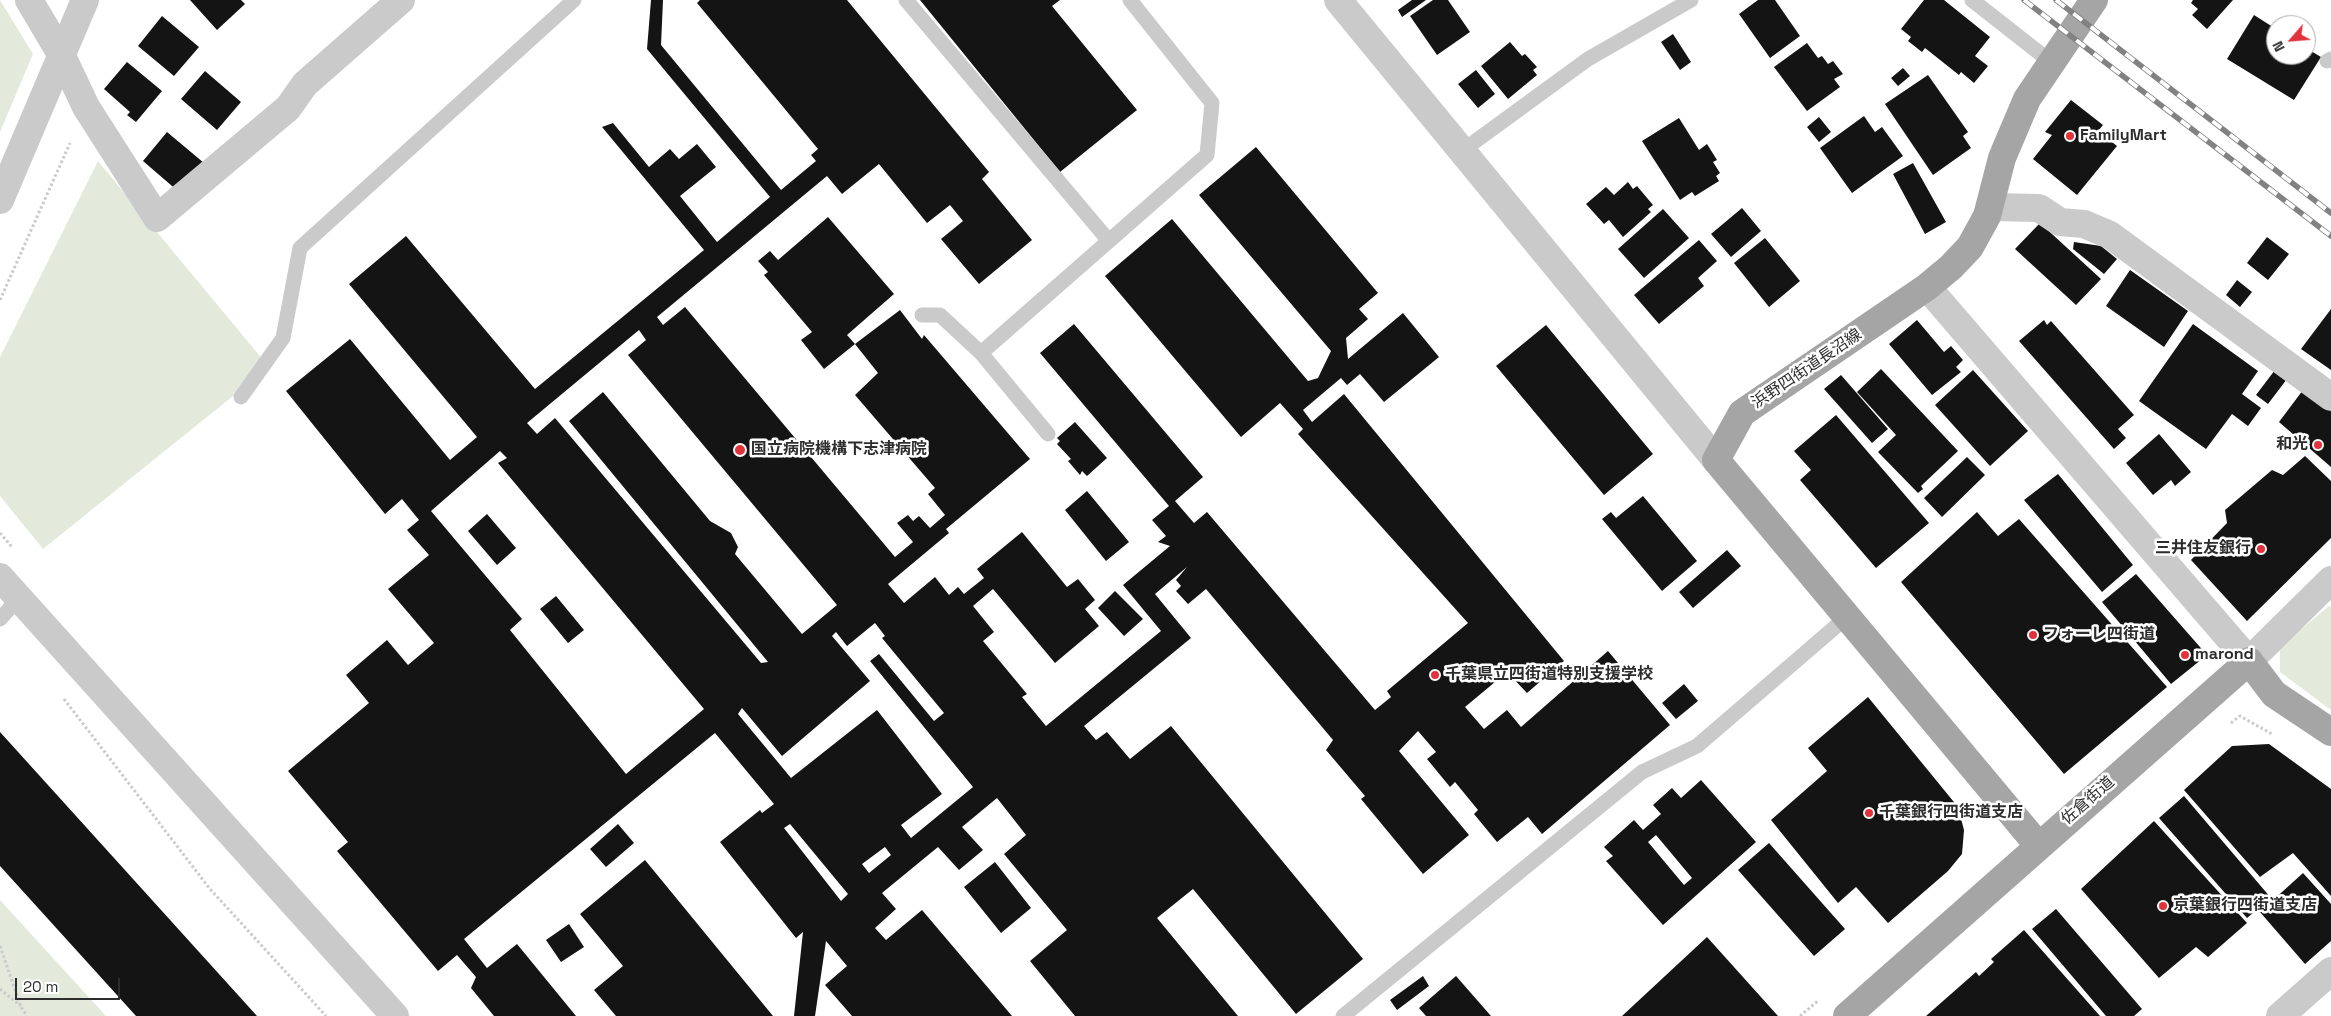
<!DOCTYPE html>
<html>
<head>
<meta charset="utf-8">
<style>
	body { margin:0 }
	#map { position:relative; width:2331px; height:1016px; overflow:hidden; background:#fff; font-family:"Space Grotesk",sans-serif }
	canvas { display:block }
	.north { position:absolute; left:2266px; top:15px; width:50px; height:50px; box-sizing:border-box; background:#fff; border:1px solid #ababab; border-radius:50%; rotate:243deg; font-size:14px; font-weight:700; line-height:20px; text-align:center; color:#2d2d2d }
	.north::after { content:''; display:block; margin:auto; width:18px; height:22px; background:#e0333c; clip-path:polygon(50% 0,100% 100%,50% 72%,0 100%) }
	.scale { position:absolute; left:15px; top:978px; width:105px; height:22px; box-sizing:border-box; border:2px solid #2d2d2d; border-top:0; padding-left:6px; font-size:15px; line-height:18px; white-space:nowrap; color:#2d2d2d; -webkit-text-stroke:4px #fff; paint-order:stroke }
</style>
</head>
<body>
<div id="map">
<canvas width="2331" height="1016"></canvas>
<div class="north">N</div>
<div class="scale">20 m</div>
</div>
<script>
const ctx = document.querySelector('canvas').getContext('2d');
ctx.lineJoin = 'round';
function fill(path, color) { ctx.fillStyle = color; ctx.fill(path, 'evenodd'); }
function trace(path, color, width, dash) { ctx.strokeStyle = color; ctx.lineWidth = width; ctx.lineCap = dash ? 'butt' : 'round'; ctx.setLineDash(dash || []); ctx.stroke(path); }
function write(font, color, halo, rows, align = 'center') {
  ctx.font = font + ' "Space Grotesk","Noto Sans JP",sans-serif'; ctx.lineWidth = 5; ctx.setLineDash([]); ctx.textBaseline = 'middle'; ctx.strokeStyle = halo; ctx.fillStyle = color; for (const [text, x, y, turn = 0] of rows) {
    ctx.save(); ctx.translate(x, y); ctx.rotate((+turn || 0) * Math.PI / 180); ctx.textAlign = isNaN(turn) ? turn : align; if (halo) ctx.strokeText(text, 0, 0); ctx.fillText(text, 0, 0); ctx.restore();
  }
}
const green = new Path2D(`
	M0,0L33,54L0,132Z
	M98,161L269,367L43,549L0,496V357Z
	M2329,606L2331,607V710L2280,672V647Z
	M0,900L106,1016H0Z`);
const building = new Path2D(`
	M190,0H241L245,4L217,30Z
	M651,0H663L661,45L781,190L816,161L811,155L818,149L697,3L700,0H847L989,172L982,179L1032,240L979,284L941,239L963,221L950,205L927,223L879,164L842,194L827,176L657,317L663,325L685,307L895,557L913,542L897,523L908,515L913,521L919,516L930,528L945,515L928,494L935,488L855,395L878,373L855,344L824,369L801,340L812,332L764,275L768,272L758,261L770,251L778,260L828,217L894,294L847,335L855,344L900,310L922,339L924,335L1030,459L946,529L949,533L888,584L904,603L935,577L949,595L958,587L964,594L984,578L977,569L1022,532L1067,587L1078,579L1095,600L1085,609L1099,626L1055,663L993,589L973,606L994,632L983,641L1027,694L1022,697L1046,726L1161,631L1123,585L1170,546L1158,542L1166,536L1152,520L1169,506L1040,353L1074,324L1203,477L1175,501L1194,523L1207,512L1375,710L1391,697L1387,691L1468,623L1298,434L1303,429L1280,403L1241,437L1105,276L1172,219L1308,381L1318,378L1331,351L1199,195L1256,147L1378,293L1359,309L1368,319L1346,338L1348,359L1403,313L1439,357L1384,402L1360,374L1347,385L1341,378L1303,410L1312,422L1344,394L1564,661L1527,693L1507,672L1465,707L1484,729L1507,710L1521,727L1608,651L1670,725L1542,834L1528,817L1497,842L1474,814L1478,810L1455,782L1450,787L1427,759L1436,752L1418,731L1399,751L1469,835L1423,874L1361,799L1365,796L1326,750L1333,740L1206,589L1188,604L1176,591L1181,586L1176,580L1187,567L1155,594L1191,638L1084,726L1096,740L1107,732L1130,759L1171,726L1363,959L1296,1014L1193,889L1157,918L1238,1016H1075L1030,961L1067,930L1004,854L1026,835L997,798L962,827L983,850L959,870L938,847L882,893L896,909L875,928L886,940L922,910L1012,1016H852L825,985L847,966L826,941L815,1016H794L803,932L796,938L720,842L760,810L762,813L774,804L715,733L464,939L487,968L517,944L576,1016H494L471,988L476,977L457,955L438,971L337,851L348,842L288,771L369,703L346,675L387,640L408,665L434,643L388,589L429,555L407,530L419,520L402,499L385,514L286,391L350,339L450,460L477,437L349,284L406,236L535,389L704,250L602,127L613,123L649,167L670,149L679,159L697,144L716,167L680,196L717,242L770,197L647,49ZM639,330L646,340L628,355L837,605L802,634L735,554L738,547L731,533L710,521L603,392L569,421L768,662L761,663L555,418L537,434L527,423ZM500,451L507,458L498,463L704,709L626,774L510,630L522,619L431,511ZM875,623L885,636L882,638L944,713L934,721L879,654L870,661L973,787L911,838L901,825L942,794L877,710L791,778L738,714L742,708L782,756L870,681L832,636L836,632L847,646ZM790,824L848,894L841,901L784,828ZM885,847L891,855L869,873L862,864Z
	M920,0H1060L1052,6L1137,110L1060,172Z
	M1412,0H1426L1402,17L1398,10Z
	M1433,0H1448L1470,32L1437,55L1410,16Z
	M1758,0H1775L1800,36L1770,58L1739,14Z
	M1924,0H1944L1990,37L1975,56L1988,66L1974,83L1961,72L1959,75L1925,48L1922,52L1908,41L1911,37L1901,29Z
	M2193,0H2233L2207,29L2192,15L2198,9L2191,3Z
	M2254,15L2276,29V55H2306V48L2321,57L2294,100L2227,59Z
	M162,16L199,47L174,76L138,46Z
	M1673,34L1691,62L1680,70L1661,42Z
	M1510,42L1522,56L1525,54L1537,67L1533,70L1537,75L1508,99L1481,66Z
	M1807,43L1818,58L1822,56L1828,64L1833,61L1843,74L1834,79L1840,87L1807,111L1774,67Z
	M127,62L162,91L136,122L127,115L130,112L104,89Z
	M1903,68L1910,76L1898,86L1891,78Z
	M1476,70L1495,94L1478,108L1458,84Z
	M205,71L241,102L217,130L181,99Z
	M1928,75L1968,132L1963,136L1971,148L1933,175L1885,104Z
	M2071,100L2103,125L2098,131L2117,146L2077,195L2033,159L2052,135L2045,132Z
	M1864,116L1875,132L1882,127L1903,156L1852,193L1820,148Z
	M1819,117L1831,132L1819,142L1807,127Z
	M1679,118L1699,150L1707,144L1717,160L1713,162L1720,173L1716,176L1719,181L1695,196L1692,192L1680,200L1642,141Z
	M167,132L204,163L179,192L143,161Z
	M1913,163L1946,222L1925,234L1893,174Z
	M1628,182L1633,189L1637,186L1653,205L1648,209L1651,212L1623,237L1609,220L1604,224L1586,204L1606,187L1614,195Z
	M1742,208L1761,231L1731,257L1711,234Z
	M1663,209L1689,238L1644,278L1618,249Z
	M2040,223L2101,279L2076,305L2015,249Z
	M2267,237L2289,254L2268,280L2247,263Z
	M1765,238L1800,281L1769,307L1734,263Z
	M1699,240L1717,261L1698,278L1704,286L1659,324L1634,295Z
	M2074,242L2101,246L2117,259L2104,274L2073,249Z
	M2130,270L2188,311L2164,347L2106,306Z
	M2237,280L2252,292L2240,307L2226,295Z
	M2331,309V370L2301,349Z
	M1917,320L1944,352L1951,346L1963,360L1956,367L1961,372L1932,395L1889,344Z
	M2044,320L2047,325L2051,321L2134,415L2118,429L2126,438L2114,449L2019,341Z
	M2193,324L2258,371L2242,394L2261,408L2248,426L2232,414L2206,449L2139,401Z
	M1546,325L1653,454L1604,495L1496,366Z
	M2278,366L2290,375L2268,404L2256,395Z
	M1881,369L1958,451L1921,486L1923,489L1918,493L1878,452L1896,435L1857,392Z
	M1973,370L2028,431L1990,466L1935,405Z
	M1841,375L1888,429L1872,443L1824,389Z
	M2306,386L2331,406V467L2279,422Z
	M1836,415L1929,523L1876,568L1800,480L1811,470L1794,451Z
	M1075,422L1107,458L1087,476L1082,471L1080,475L1068,461L1071,459L1057,444L1060,441L1057,438Z
	M2159,434L2191,472L2175,486L2171,480L2153,495L2126,463Z
	M2305,456L2331,481V538L2247,621L2191,560L2227,523L2225,510L2272,470L2283,475Z
	M1967,457L1985,475L1942,517L1924,498Z
	M2058,474L2133,565L2102,592L2024,500Z
	M1087,491L1129,542L1106,561L1065,510Z
	M1643,496L1697,561L1662,591L1602,519L1611,512L1616,518Z
	M1977,512L1998,536L2019,519L2167,687L2064,774L1901,582Z
	M487,514L516,548L497,565L468,531Z
	M1727,550L1741,566L1693,608L1679,592Z
	M2136,574L2207,655L2171,684L2102,602Z
	M1115,591L1143,619L1124,636L1098,608Z
	M556,596L584,630L568,643L540,609Z
	M1684,684L1698,701L1676,719L1662,703Z
	M1868,697L1958,807L1964,830L1962,854L1948,871L1888,923L1856,887L1838,903L1771,820L1827,771L1808,748Z
	M0,732L257,1016H136L0,866Z
	M2269,744L2331,789V896L2293,853L2260,877L2184,790L2232,746Z
	M1701,780L1756,842L1663,925L1606,861L1613,856L1604,847L1634,820L1643,830L1661,814L1653,805L1672,788L1681,798ZM1656,835L1692,878L1684,885L1648,842Z
	M2184,796L2271,898L2247,918L2159,818Z
	M2154,821L2247,923L2208,957L2196,947L2159,978L2081,889Z
	M618,824L634,843L606,867L590,849Z
	M1769,843L1845,929L1814,956L1738,870Z
	M645,860L773,1016H616L594,990L623,966L580,914Z
	M995,862L1031,908L1001,933L964,887Z
	M2303,873L2331,904V941L2305,964L2260,912Z
	M2056,909L2142,1009L2134,1016H2106L2032,929Z
	M569,924L584,947L561,962L546,940Z
	M2024,930L2100,1016H1926L1976,972L1979,976L1994,962L1991,959Z
	M1707,937L1778,1016H1622Z
	M1423,976L1429,986L1397,1010L1390,1000Z
	M1456,976L1491,1016H1426L1419,1008Z`);
const path = new Path2D(`
	M0,300L70,143
	M0,533L12,547
	M64,699L210,889L326,1016
	M2231,723L2240,716L2272,734
	M0,946L21,1007L27,1016
	M0,989L21,1006
	M1800,1016L1819,1000`);
const service = new Path2D(`
	M906,0L1109,241
	M1972,0L2051,62
	M2327,61L2331,59
	M1462,151L1588,59L1691,0
	M922,315H940L981,353L1048,434
	M981,353L1207,155L1212,103L1130,0
	M241,397L283,338L300,248L574,0
	M0,619L19,598
	M1343,1016L1642,772L1697,746L1848,616`);
const minor = new Path2D(`
	M29,0L61,54L86,107L157,218L288,108L305,84L401,0
	M1990,207L2039,208L2060,222L2084,224L2110,235L2331,397
	M1927,287L2249,661L2331,580
	M2280,1016L2331,971`);
const tertiary = new Path2D(`
	M1338,0L1716,460
	M0,200L85,0
	M0,577L395,1016`);
const primary = new Path2D(`
	M2038,845L1716,460L1742,413L1927,287L1951,267L1970,247L1987,216L2002,158L2027,99L2094,0
	M1847,1016L2249,661L2274,694L2331,732`);
const rail = new Path2D(`
	M2024,0L2331,236
	M2056,0L2331,213`);
const markers = [
	[2070,136,5,"#e0333c"],
	[2318,445,5,"#e0333c"],
	[740,450,6,"#e0333c"],
	[2261,549,5,"#e0333c"],
	[2033,635,5,"#e0333c"],
	[2185,655,5,"#e0333c"],
	[1435,675,5,"#e0333c"],
	[1869,813,5,"#e0333c"],
	[2163,906,5,"#e0333c"]
];
const poiNames = [
	["FamilyMart",2080,136],
	["和光",2308,445,"right"],
	["国立病院機構下志津病院",751,450],
	["三井住友銀行",2251,549,"right"],
	["フォーレ四街道",2043,635],
	["marond",2195,655],
	["千葉県立四街道特別支援学校",1445,675],
	["千葉銀行四街道支店",1879,813],
	["京葉銀行四街道支店",2173,906]
];
const streetNames = [
	["浜野四街道長沼線",1807,369,-34],
	["佐倉街道",2088,801,-41]
];
fill(green, '#e3eadb');
fill(building, '#141414');
trace(path, '#cacaca', 3, [2.5, 2.5]);
trace(service, '#cacaca', 15);
trace(minor, '#cacaca', 28);
trace(tertiary, '#cacaca', 28);
trace(primary, '#a5a5a5', 28);
trace(rail, '#828282', 5.5);
trace(rail, '#fff', 4, [11]);
for (const [x, y, r, color] of markers) { const dot = new Path2D(); dot.arc(x, y, r, 0, 2 * Math.PI); ctx.fillStyle = color; ctx.fill(dot); trace(dot, '#fff', 2); }
write('bold 16px', '#2d2d2d', '#fff', poiNames, 'left');
write('16px', '#2d2d2d', '#fff', streetNames);
</script>
</body>
</html>
